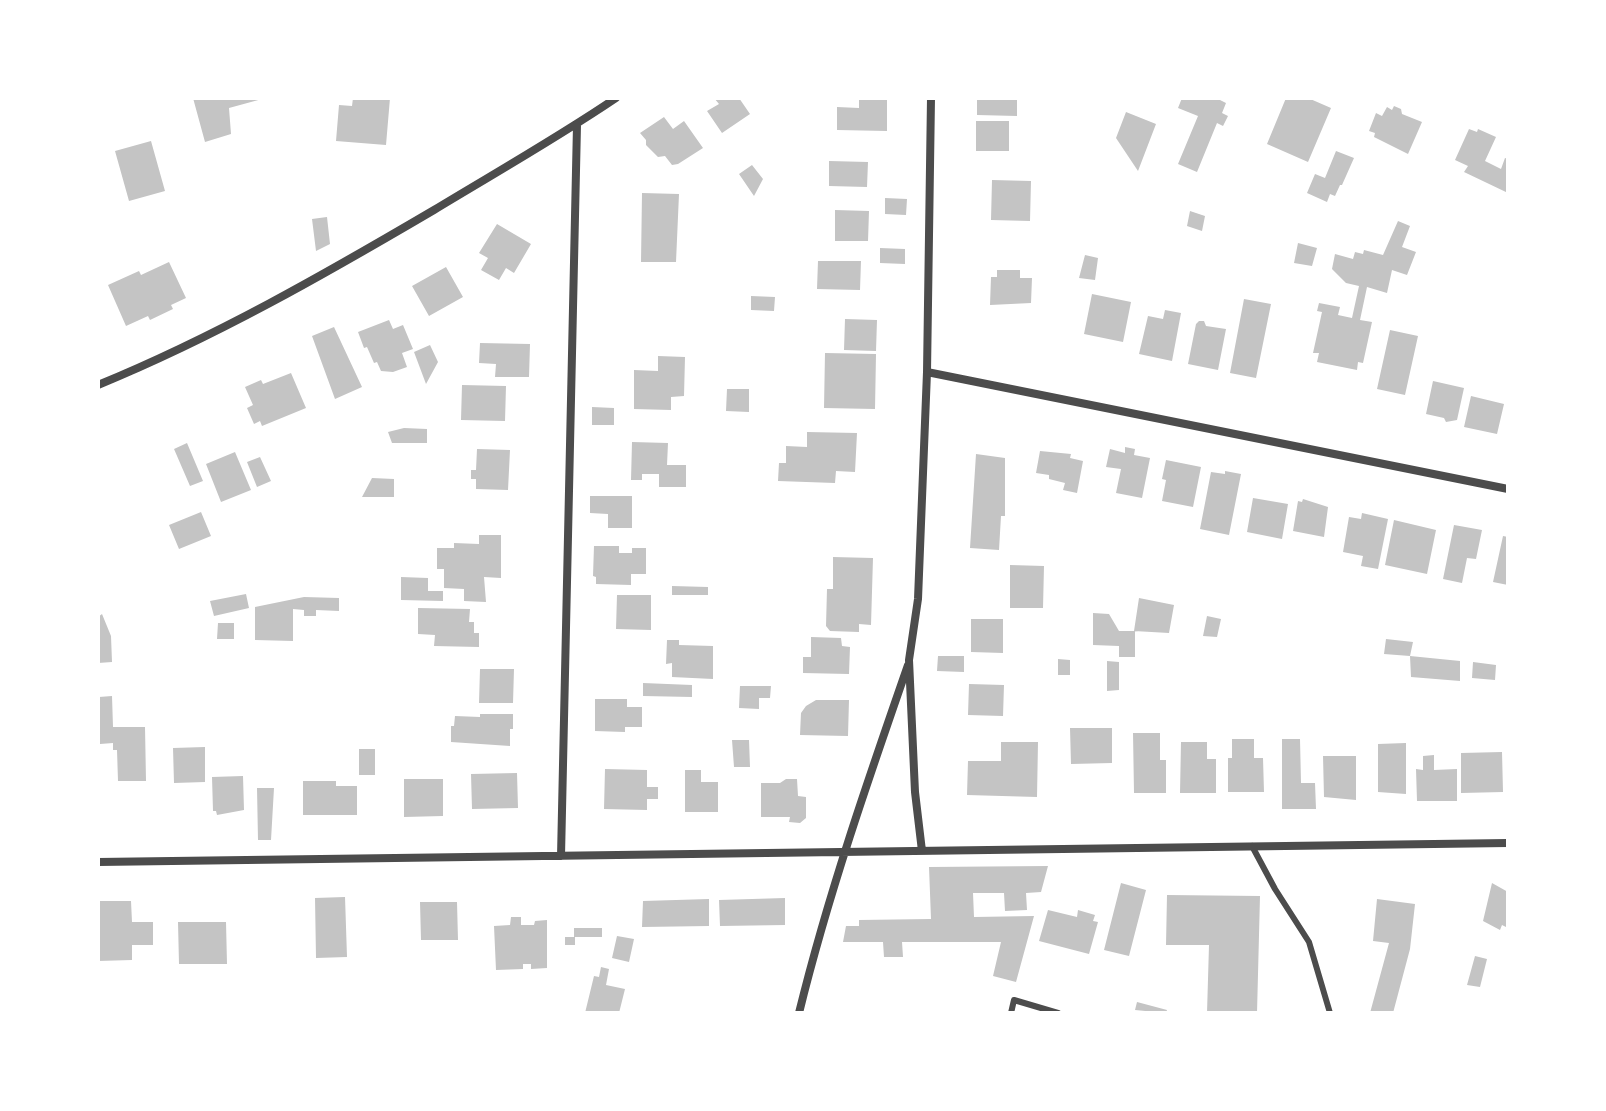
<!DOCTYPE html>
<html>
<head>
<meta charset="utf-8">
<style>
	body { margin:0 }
	#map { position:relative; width:1606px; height:1111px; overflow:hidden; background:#fff; font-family:Lora,serif }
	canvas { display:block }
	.frame { position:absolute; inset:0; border:100px solid #fff; pointer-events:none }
</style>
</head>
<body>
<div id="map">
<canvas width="1606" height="1111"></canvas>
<div class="frame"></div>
</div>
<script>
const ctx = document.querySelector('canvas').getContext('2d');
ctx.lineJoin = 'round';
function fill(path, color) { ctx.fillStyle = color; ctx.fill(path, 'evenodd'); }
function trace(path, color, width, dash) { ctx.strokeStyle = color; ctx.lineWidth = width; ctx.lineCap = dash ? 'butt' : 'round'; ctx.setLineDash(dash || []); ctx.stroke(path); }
const building = new Path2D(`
	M193,98H261L262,99L229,108L231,134L205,142Z
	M353,98H390L386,145L336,141L339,105L352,106Z
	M714,98H739L750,114L722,133L707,111L719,104Z
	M859,98L887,100V131L837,130V107L859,108Z
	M977,98L1017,99V116L977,115Z
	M1182,98H1221L1220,100L1226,103L1222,113L1228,116L1223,126L1217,123L1197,172L1178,164L1198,116L1178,108Z
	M1286,98H1308L1331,108L1308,162L1267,144Z
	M1394,106L1401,109L1402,114L1422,122L1408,154L1374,137L1375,133L1369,131L1376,113L1382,116L1387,107L1392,110Z
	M1126,112L1156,124L1138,171L1116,138Z
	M664,117L673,129L684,121L703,148L678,164L672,165L665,156L658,157L646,145V140L640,133Z
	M976,121H1009V151H976Z
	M1469,129L1477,132L1478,129L1496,137L1485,161L1501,169L1505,158L1508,159V193L1464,172L1468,166L1455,160Z
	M151,141L165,191L129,201L115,151Z
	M1336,151L1354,158L1342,185H1340L1335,196L1330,194L1327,202L1307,193L1315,174L1325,178Z
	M829,161L868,162L867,187L829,186Z
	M752,165L763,179L754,196L739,174Z
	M992,180L1031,181L1030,221L991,220Z
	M642,193L679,194L676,262H641Z
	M885,198L907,199L906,215L885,214Z
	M835,210L869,211L868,241H835Z
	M1190,211L1205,216L1202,231L1187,226Z
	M327,217L330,244L316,251L312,219Z
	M1398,221L1410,226L1402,247L1416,252L1407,275L1392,270L1387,293L1367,287L1360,320L1372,322L1363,363L1358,362L1357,370L1317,362L1319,353H1313L1322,312L1317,311L1319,303L1340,307L1338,315L1352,318L1359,286L1346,283L1332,269L1335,254L1353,259L1355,252L1363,254L1364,250L1383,255Z
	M497,224L531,244L514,273L506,268L499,280L481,270L488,258L479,253Z
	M1298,243L1317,248L1312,266L1294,263Z
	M880,248L905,249V264L880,263Z
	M1085,255L1098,258L1095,280L1079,278Z
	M818,261H861L860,290L817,289Z
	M169,262L186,298L171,305L173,309L150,320L148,316L126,326L108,285L139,271L141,275Z
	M446,267L463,297L429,316L412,286Z
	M997,270H1020V278H1032L1031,303L990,305L991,277H997Z
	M1092,294L1131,302L1123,342L1084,334Z
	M751,296L775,297L774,311L751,310Z
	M1244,299L1271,304L1256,378L1230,373Z
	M1165,310L1181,313L1172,361L1139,354L1148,316L1163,319Z
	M845,319L877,320L876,351L844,350Z
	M389,320L393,329L403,325L413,349L402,353L407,367L393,372L381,371L377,362L374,363L367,347L364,348L358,332Z
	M1199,321H1204L1206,326L1226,329L1218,370L1188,364L1196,324Z
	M334,327L362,387L335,399L312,336Z
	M1390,330L1418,336L1405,395L1377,389Z
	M480,343L530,344L529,377H495L496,364L479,363Z
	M430,345L438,362L426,384L414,352Z
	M825,353L876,354L875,409L824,408Z
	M658,356L685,357L684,396L671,397V410L634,409V370L658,371Z
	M291,373L306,408L262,426L260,421L254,424L247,408L253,405L245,387L261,380L263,384Z
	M1433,381L1464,388L1457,420L1446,422L1444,418L1426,414Z
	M462,385L506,386L505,421L461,420Z
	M727,389H749V412L726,411Z
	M1471,396L1504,404L1497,434L1464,427Z
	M592,407L614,408V425H592Z
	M404,428L427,429V443H392L388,432Z
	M807,432L857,433L855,472L836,471L835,483L778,481L779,463H786V446L807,447Z
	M632,442L668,443L667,465H686V487H659V474H642V480H631Z
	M187,443L203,481L190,486L174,449Z
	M1125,447L1135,449L1134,455L1150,458L1142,498L1116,493L1121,469L1106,467L1110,449L1125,453Z
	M477,449L510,450L508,490L476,489V479H471V470H476Z
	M1040,451L1071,454L1070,458L1083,461L1077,493L1063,490L1065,483L1049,479V475L1036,473Z
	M235,452L251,490L221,502L206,464Z
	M976,454L1005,458V516H1001L999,550L970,548Z
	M260,457L271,481L257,487L247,462Z
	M1166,460L1201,467L1193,507L1162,501L1166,480L1162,479Z
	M1225,471L1241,474L1229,535L1200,529L1211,472L1225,474Z
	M372,478L394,479V497H362Z
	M590,496H632V528H608V514L590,513Z
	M1253,498L1288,504L1282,539L1247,532Z
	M1303,499L1328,507L1324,537L1293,531L1298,501L1302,502Z
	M201,512L211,536L179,549L169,525Z
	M1362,513L1388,519L1378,569L1361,566L1363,556L1343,552L1349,517L1361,519Z
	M1394,520L1436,530L1427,574L1385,565Z
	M1454,525L1482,530L1476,559L1467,558L1462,583L1443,579Z
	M479,535H501V578L484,577L486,602L464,601V589L444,588V569H437V548H454V543L479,544Z
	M1503,536L1508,537V585L1493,582Z
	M594,546H619V553H632V548H646V574H631V585L596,584V577L593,576Z
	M833,557L873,558L871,625L859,624V632L830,631L826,626L827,589H833Z
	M1010,565L1044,566L1043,608H1010Z
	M401,577L428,578V591H443V601L401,600Z
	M672,586L708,587V595H672Z
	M246,594L249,608L214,616L210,601Z
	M617,595H651V630L616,629Z
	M304,597L339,598V611L316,610V616H304V610L293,609V641L255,640V607Z
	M1139,598L1174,605L1169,633L1134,631Z
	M418,608L470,609L469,622H474V633H479V647L434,646L435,635L418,634Z
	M1093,613L1109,614L1119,631H1135V657H1119V646L1093,645Z
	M102,614L111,636L112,662L98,663V617Z
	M1207,616L1221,619L1217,637L1203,636Z
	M971,619H1003V653L971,652Z
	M218,623H234V639H217Z
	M811,637L841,638L842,646L850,647L849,674L803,673V657H811Z
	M1386,639L1413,642L1410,656L1384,654Z
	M667,640H679V645L713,646V679L672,677V663L666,664Z
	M938,656H964V672L937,671Z
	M1410,656L1460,661V681L1411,677Z
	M1058,659L1070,660V675H1058Z
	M1107,661L1119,662V690L1107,691Z
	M1473,662L1496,665L1495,680L1472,678Z
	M480,669H514L513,703H479Z
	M643,683L692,685V697L643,696Z
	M969,684L1004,685L1003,716L968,715Z
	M740,686H771L770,698H759V709L739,708Z
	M112,696L113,727H145L146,781H118L117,750H113V743L100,744L99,697Z
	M595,699H627V707H642V727H625V732L595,731Z
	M816,700H849L848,736L800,735L801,713L806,706Z
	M480,714H513V729H510V746L451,742V726H454L455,716L480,717Z
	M1070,728H1112V763L1071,764Z
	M1133,733H1160V760H1166V793H1134Z
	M1232,739H1254V758H1263L1264,792H1228V758H1232Z
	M1282,739H1300L1301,783H1315L1316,809H1282Z
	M732,740H749L750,767H734Z
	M1001,742H1038L1037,797L967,795L968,761H1001Z
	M1181,742H1207V759H1216V793H1180Z
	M1406,743V794L1378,792V744Z
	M205,747V782L174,783L173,748Z
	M359,749H375V775H359Z
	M1502,752L1503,792L1461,793V753Z
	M1434,755V770L1457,769V801H1417L1416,769L1423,770V756Z
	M1323,756H1356V800L1324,797Z
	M605,769L647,770V787H658V799H647V810L604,809Z
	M685,770H701V782H718V812H685Z
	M517,773L518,808L472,809L471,774Z
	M243,776L244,810L217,815L216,811H213L212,777Z
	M404,779H443V816L404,817Z
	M786,779H797L798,796L806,797V818L800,823L789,822L790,817H761V783H780Z
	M303,781H336V786H357V815H303Z
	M257,788H274L271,840H258Z
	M1048,866L1041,892L1026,893L1027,910L1005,911L1004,893H973L974,917L1034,916L1016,982L993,976L1001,942H902L903,957H884L883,942H843L846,926H859V920L931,919L929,867Z
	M1121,883L1146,890L1129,956L1104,950Z
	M1492,883L1508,892V928L1502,925L1500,930L1483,921Z
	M1167,895L1260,896L1257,1013H1207L1209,945H1166Z
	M345,897L347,957L316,958L315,898Z
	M785,898V925L720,926L719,900Z
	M709,899V926L642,927L643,901Z
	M1377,899L1415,904L1410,949L1393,1013H1370L1389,943L1373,941Z
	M98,901H131L132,922H153V945H132V960L98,961Z
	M420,902H457L458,940H421Z
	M1048,910L1077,917L1078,910L1095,915L1093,921L1098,922L1089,954L1039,941Z
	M511,917H521V925H534L535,921L547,920V968L531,969V964H523V969L496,970L494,926L510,925Z
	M178,922H226L227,964H179Z
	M574,928H602V937H575V945H565V937H574Z
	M617,936L634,939L629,962L612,958Z
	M1475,956L1487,959L1480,987L1467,985Z
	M601,967L609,969L606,985L625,989L619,1013H585L594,976L599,977Z
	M1137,1002L1167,1010L1166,1013L1135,1010Z`);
const service = new Path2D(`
	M1252,846L1275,889L1309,942L1330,1013
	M1011,1013L1014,1000L1058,1013`);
const minor = new Path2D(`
	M927,372L1508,489
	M98,385C215,337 325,274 434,210C495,173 557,138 616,98
	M922,851L915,792L909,660L918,599L927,372L931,98
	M561,856L577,125
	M98,862L1508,843
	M799,1013C828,895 868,780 908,665`);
fill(building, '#c4c4c4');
trace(service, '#4c4c4c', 6);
trace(minor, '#4c4c4c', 8);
</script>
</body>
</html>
